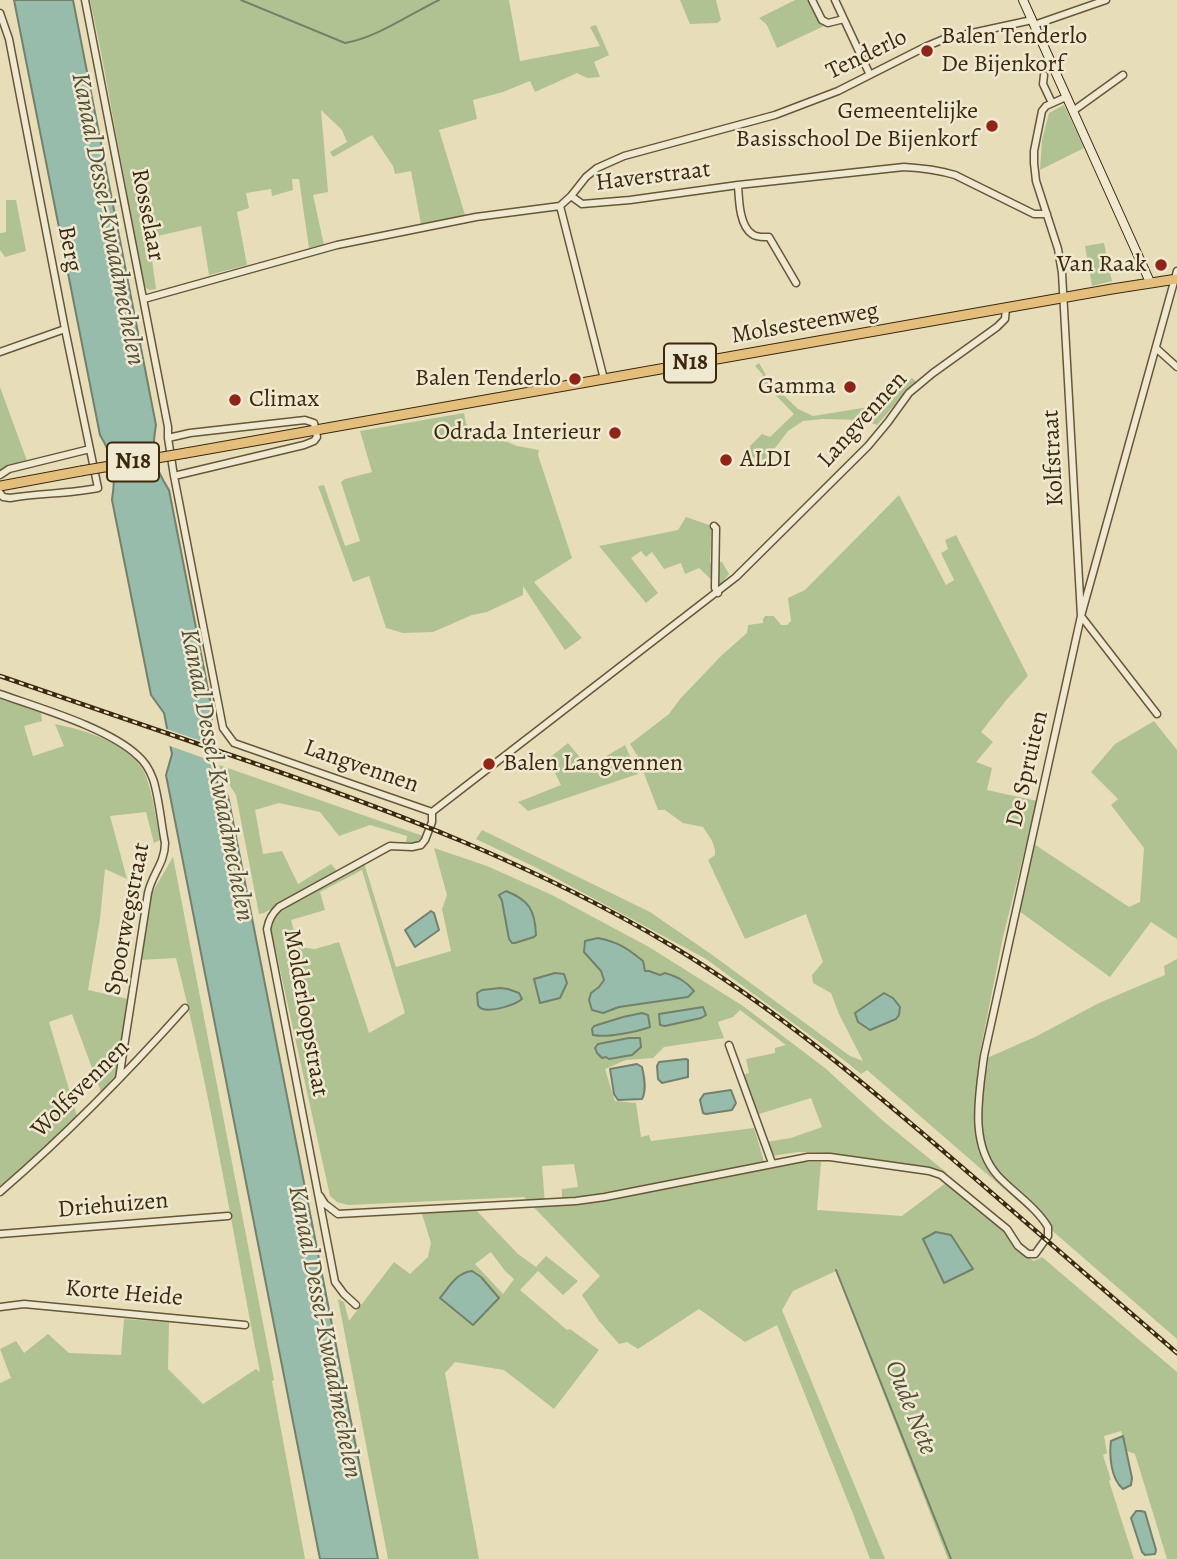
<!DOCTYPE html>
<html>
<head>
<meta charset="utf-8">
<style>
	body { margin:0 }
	canvas { display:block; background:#e7ddb9 }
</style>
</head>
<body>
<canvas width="1177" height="1559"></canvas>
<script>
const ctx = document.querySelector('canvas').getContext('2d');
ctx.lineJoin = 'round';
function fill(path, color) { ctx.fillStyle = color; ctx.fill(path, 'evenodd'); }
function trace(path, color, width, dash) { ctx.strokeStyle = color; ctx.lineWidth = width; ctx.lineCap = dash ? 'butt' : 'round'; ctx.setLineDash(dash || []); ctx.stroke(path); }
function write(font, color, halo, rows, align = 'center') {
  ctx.font = font + ' Alegreya,serif'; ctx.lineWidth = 5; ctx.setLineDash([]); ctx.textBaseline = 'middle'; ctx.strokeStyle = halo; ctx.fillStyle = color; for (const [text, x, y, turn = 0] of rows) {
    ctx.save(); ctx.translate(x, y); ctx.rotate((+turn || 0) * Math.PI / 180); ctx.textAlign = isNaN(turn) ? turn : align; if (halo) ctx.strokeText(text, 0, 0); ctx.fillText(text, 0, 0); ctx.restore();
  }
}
const green = new Path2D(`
	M90,0H509L520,61L600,46L590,27L596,25L609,55L594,62L600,77L587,78L577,73L535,92L530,81L503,92L473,100L477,119L439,130L465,215L421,224L411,171L395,174L393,166L372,135L333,157L330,152L347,142L342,130L321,110L328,192L313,195L324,245L309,248L299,179H292L293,190L272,196L271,189L246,193L249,208L237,212L247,265L209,275L201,226L149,238L156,289L149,290L144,286L101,52Z
	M680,0H716L721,20L717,23L690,24Z
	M795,0H809L819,21L826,25L777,48L767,25L759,18Z
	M1064,105L1084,148L1040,170L1042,140L1049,113Z
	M6,200H16L26,251L5,257L0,250V233L6,232Z
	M1104,243L1112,281L1092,286L1085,246Z
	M759,363L770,382L798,409L813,416L881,405L879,398L886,393L897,391L912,378L917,382L903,395L877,425L863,420L823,419L803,421L788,431L768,457L760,461L751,456L750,446L762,434L770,437L794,414L760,379L763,375L755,366Z
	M0,387L27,461L0,470Z
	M464,413L466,424L472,428L517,446L539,450L538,455L572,558L534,582L582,638L565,650L523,586V595L487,612L472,615L433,632L403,633L386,628L369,576L353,582L318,486L324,485L345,546L360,541L341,482L345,479L372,472L360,431Z
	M899,495L946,585L954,580L941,553L948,549L945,540L956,535L1028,676L1008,698L981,732L993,742L976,762L992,768L987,790L1037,801L1003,937L979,1057H989L1035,1037L1099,1003L1165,975L1164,966L1177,959V1339L867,1070L861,1074L845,1061L706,959L535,867L476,839L482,830L650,912L711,954L850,1056L863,1061L839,1014L831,993L813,983L812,975L823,962L806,914L745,939L708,860L715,855C716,844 709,836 703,827L683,823L665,810H658L637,755L630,744L669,714L680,699L722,655L747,633L748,625L763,623V619L765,616H774L781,625H787L791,621L788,598L805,590ZM884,993L896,1019L877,1028L855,1014Z
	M686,517L712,526L710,563L722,562L729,574L719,587L699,568L685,574L681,563L664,569L652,552L646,557L641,551L631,558L658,593L646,603L599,546L678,530Z
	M0,698L41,713L42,721L24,726L33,756L64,746L55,724C85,730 134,744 146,776C153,796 156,819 160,840L154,843L146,812L110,816L127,879L105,869L100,919L88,990L128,999L117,1077L101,1092L72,1014L49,1022L77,1116L39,1153L0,1186Z
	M1154,721L1177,750V939L1151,922L1110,977L1019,911L1034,844L1129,907L1140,902L1144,848L1111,805L1118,799L1091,772L1115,744Z
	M568,743L588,767L625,745L638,774L528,811L518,802L561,785L548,759Z
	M219,765L423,836L417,842H406L407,836L370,825L339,836L320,812L279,803L255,810L263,854L282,851L298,884L331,864L337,871L264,913L259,914L236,795L221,772Z
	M434,848L487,866L552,895L649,947L743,1006L825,1068L882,1120L947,1173L823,1153L798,1152L772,1156L766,1142L791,1138L822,1127L811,1098L756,1115L742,1075L749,1073L746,1059L775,1053V1048L786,1045L740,1010L733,1017L718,1022L724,1038L664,1047L653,1058L626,1060L605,1069L615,1101L636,1103L641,1137L649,1135L651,1141L754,1128L766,1168L802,1162H821L817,1210L902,1216L947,1182C966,1197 987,1211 1004,1229C1016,1241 1017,1251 1034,1261L1042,1257L1177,1372V1559H1167L1135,1454L1127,1451L1121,1431L1104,1436L1107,1453L1103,1455L1111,1480L1109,1481L1134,1559H948L836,1271L793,1291L782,1310L885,1559H870L853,1514L777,1325L745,1342L699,1309L638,1349L627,1342L619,1344L599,1321L582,1295L600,1276L524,1197L348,1205L337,1202L330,1196L269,920L284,908L364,863L396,967L451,951L442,909L447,895ZM362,870L405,1013L369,1033L339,942L315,949L299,947L291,920L325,910L320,892ZM574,1164L578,1187L562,1189V1203L545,1204L542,1166Z
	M173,857L274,1380L272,1381L305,1559H0V1383L11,1378L0,1349L16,1341L24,1353L48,1334L69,1353L121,1355L124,1319L169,1322L168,1369L203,1404L256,1369L260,1372C233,1234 211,1095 176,958L139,960L152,893Z
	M474,1208L518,1254L536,1267L546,1256L578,1281L563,1295L538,1271L520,1290L567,1330L570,1329L599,1350L554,1409L504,1370L455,1362L445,1373L479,1559H388L338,1299L344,1302L349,1321L394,1262L410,1274L428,1257L431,1243L421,1211ZM491,1252L505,1271L514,1279L503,1294L475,1264Z`);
const water = new Path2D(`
	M14,0H73L156,425C151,454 153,465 169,490L213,715L207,736L214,778L228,796L378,1559H320L166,775L172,754L164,713L151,695L112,500C116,472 115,460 100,435Z
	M506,891C529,900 535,910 536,935L534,937L515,943H512L509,939L502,901L499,895Z
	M431,911L434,913L439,930L415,947L405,930Z
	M598,938C618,942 627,948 643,961L645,971H649L660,975L665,973C678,977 686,981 694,991L688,997L619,1007L603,1013L592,1010L589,1000L591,993L599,987L604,980L601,971L584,952L585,941Z
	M555,973L564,974L567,983L560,998L540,1003L534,979Z
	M500,988L508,989L519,993L522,999C515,1005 483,1016 478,1005C478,1004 477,995 477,993L482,990Z
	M884,993L893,998L900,1007L899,1015L896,1019L870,1030L858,1022L855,1013Z
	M703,1007L706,1015L701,1018L665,1026L660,1025L659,1014Z
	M642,1013L648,1015L650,1027C636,1032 607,1038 593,1035L592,1029L594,1026L623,1017Z
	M629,1038H640L641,1047L632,1055L609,1059L606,1057L602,1058L597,1053L595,1048L598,1044Z
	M686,1059L688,1060V1077L662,1083L658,1079L657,1066L659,1062Z
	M637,1064L642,1067C644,1076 647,1090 642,1099L618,1100L614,1094L610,1069Z
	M731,1090L736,1103L732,1110L706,1114L703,1113L700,1100L704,1094Z
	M936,1232L951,1235L973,1269L944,1283L923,1239Z
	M472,1271L481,1277L499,1298L473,1325L440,1298C450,1286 456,1273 472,1271Z
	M1123,1436L1132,1478L1131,1485L1123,1489C1111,1479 1109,1456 1111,1441Z
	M1136,1511H1141L1145,1512L1156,1550L1155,1554L1145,1555L1142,1552L1131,1518Z`);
const pier = new Path2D(`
	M164,728L212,745L215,762L167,745Z`);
const stream = new Path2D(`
	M241,0L345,43C376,38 410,14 439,0
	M836,1270L951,1559`);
const street = new Path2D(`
	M85,0L168,427V438L174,476L223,728L234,743L432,812
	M812,0L822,20L828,23L844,19
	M835,0L870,75
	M0,13L9,39L65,329L98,488C69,494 39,493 10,498L3,497L0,493
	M1034,25L1106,0
	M1044,75L1043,84L1052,103
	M1066,97L1046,106L1042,111L1034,151V163L1036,181L1058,249L1062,273L1081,616L1157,714
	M1073,111L1123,75
	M738,185C739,199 739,225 752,234C757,238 764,237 769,237L796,283
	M571,196L582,204L630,200L738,185L904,167C922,168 938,170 955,175L1034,214H1047
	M560,206L604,379
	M144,299L337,245L476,217L560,206L571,196L586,177L597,168L624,156L775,115L838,91L925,47L944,39L1032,20
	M1156,348L1177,367
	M0,352L65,329
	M168,438L190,433L305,420L314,423L317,437L314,441L304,445L174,476
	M0,475L9,469L90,449
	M714,526L716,528L715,588L718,593
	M0,694C39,708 109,728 138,756C144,761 150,771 153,779C159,797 161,823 165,843C165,863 152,874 148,893L119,1079
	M432,812L736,577L868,446L888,422L909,393L933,373L997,327L1005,319L1006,308
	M729,1045L772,1163
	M0,1192C66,1135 127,1073 185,1008
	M320,1196L325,1204L338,1214L576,1201L605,1197L808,1157H830L929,1171L941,1175L1007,1229L1018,1246L1028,1254H1035L1048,1236V1227C1036,1207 1014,1193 998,1176C969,1144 979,1095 984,1056L1081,616L1177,271
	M0,1234L228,1216
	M356,1305L344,1294L335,1282L267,929C269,919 272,914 279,907L390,846L412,847L421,845L425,840L432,822V812
	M0,1307L24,1304L245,1325`);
const secondary = new Path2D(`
	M1023,0L1150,282`);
const primary = new Path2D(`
	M186,453L1112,289L1177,279
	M0,486L81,471`);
const rail = new Path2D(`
	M0,676C81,704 161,731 242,759C390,810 537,865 672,946C777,1009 870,1088 963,1168C1034,1229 1105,1291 1177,1353`);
const primaryBridge = new Path2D(`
	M81,471L186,453`);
const markers = [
	[927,51,7,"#8f2418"],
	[992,126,7,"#8f2418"],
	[1161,265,7,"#8f2418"],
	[575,379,7,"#8f2418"],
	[850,387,7,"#8f2418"],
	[235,400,7,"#8f2418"],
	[615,433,7,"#8f2418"],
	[726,460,7,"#8f2418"],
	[489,764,7,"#8f2418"]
];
const shields = [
	[690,363,52],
	[133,462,52]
];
const shieldNames = [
	["N18",690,363],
	["N18",133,462]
];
const poiNames = [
	["Balen Tenderlo",941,37,"left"],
	["De Bijenkorf",941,65,"left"],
	["Gemeentelijke",978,112],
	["Basisschool De Bijenkorf",978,140],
	["Van Raak",1147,265],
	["Balen Tenderlo",561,379],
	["Gamma",836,387],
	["Climax",249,400,"left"],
	["Odrada Interieur",601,433],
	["ALDI",740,460,"left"],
	["Balen Langvennen",503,764,"left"]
];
const streetNames = [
	["Tenderlo",867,55,-26],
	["Haverstraat",653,177,-7],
	["Rosselaar",147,215,79],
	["Berg",69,249,79],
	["Molsesteenweg",805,324,-10],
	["Langvennen",863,420,-48],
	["Kolfstraat",1054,458,-93],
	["Langvennen",361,767,19],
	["De Spruiten",1028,769,-77],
	["Spoorwegstraat",128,919,-79],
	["Molderloopstraat",305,1013,80],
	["Wolfsvennen",81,1089,-45],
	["Driehuizen",113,1206,-5],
	["Korte Heide",124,1294,5]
];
const waterNames = [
	["Kanaal Dessel-Kwaadmechelen",107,219,79],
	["Kanaal Dessel-Kwaadmechelen",216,775,79],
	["Kanaal Dessel-Kwaadmechelen",324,1332,79],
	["Oude Nete",910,1408,68]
];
fill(green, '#b1c292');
fill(water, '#97bcab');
trace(water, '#73816c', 2);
fill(pier, '#e7ddb9');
trace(stream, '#73816c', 2);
trace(street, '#675638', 9);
trace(secondary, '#3c290d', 10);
trace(primary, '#3c290d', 11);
trace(street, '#efe9d2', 6);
trace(secondary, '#efe9d2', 8);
trace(primary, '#e4be7c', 9);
trace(rail, '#3c290d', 4.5);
trace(rail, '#efe9d2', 2, [5]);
trace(primaryBridge, '#3c290d', 11, []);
trace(primaryBridge, '#e4be7c', 9);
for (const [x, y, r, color] of markers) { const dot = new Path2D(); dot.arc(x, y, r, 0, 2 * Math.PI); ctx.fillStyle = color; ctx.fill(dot); trace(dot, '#efe9d2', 2.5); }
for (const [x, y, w] of shields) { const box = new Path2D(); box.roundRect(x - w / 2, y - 19.5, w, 39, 5); ctx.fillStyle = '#efe9d2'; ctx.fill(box); trace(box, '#3c290d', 2); }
write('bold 23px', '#3c290d', null, shieldNames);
write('24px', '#3c290d', '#efe9d2', poiNames, 'right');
write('24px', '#3c290d', '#efe9d2', streetNames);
write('italic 26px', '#534e34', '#efe9d2', waterNames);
</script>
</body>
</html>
